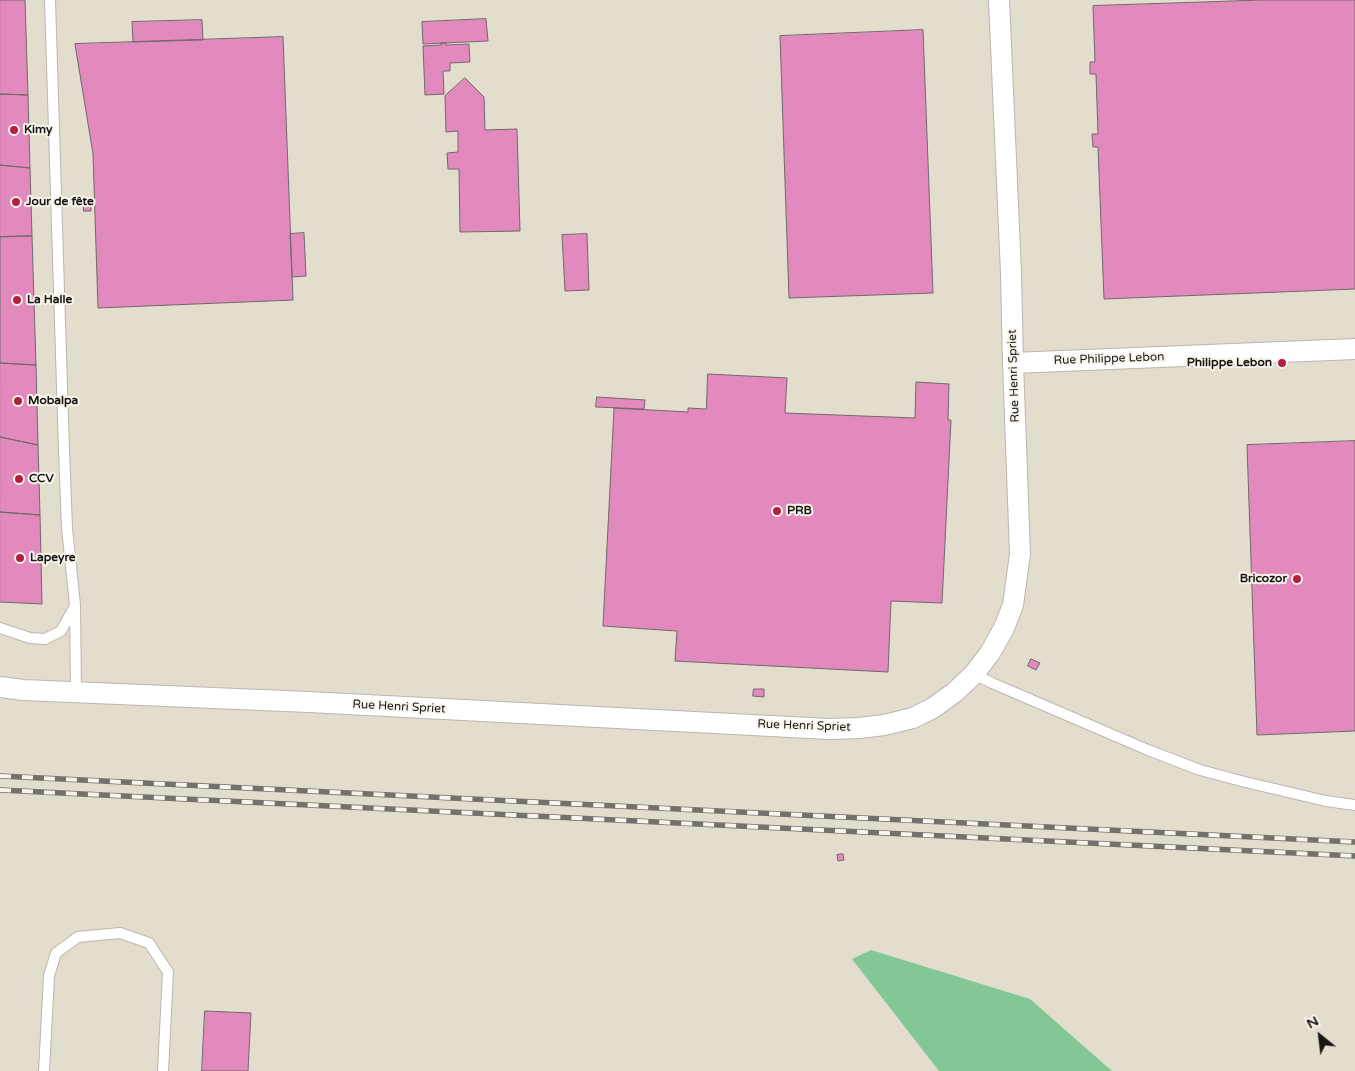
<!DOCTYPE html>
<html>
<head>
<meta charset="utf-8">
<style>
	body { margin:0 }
	#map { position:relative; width:1355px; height:1071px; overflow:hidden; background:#ebe8df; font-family:"Varela Round",sans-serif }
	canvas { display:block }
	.north { position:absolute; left:1295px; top:1011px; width:50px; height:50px; -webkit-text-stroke:4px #f9f5ec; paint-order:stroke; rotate:331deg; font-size:14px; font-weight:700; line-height:20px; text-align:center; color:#181714 }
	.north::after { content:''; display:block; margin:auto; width:18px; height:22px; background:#181714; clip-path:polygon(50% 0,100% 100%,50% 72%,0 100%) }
</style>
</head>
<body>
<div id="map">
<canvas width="1355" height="1071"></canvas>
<div class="north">N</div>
</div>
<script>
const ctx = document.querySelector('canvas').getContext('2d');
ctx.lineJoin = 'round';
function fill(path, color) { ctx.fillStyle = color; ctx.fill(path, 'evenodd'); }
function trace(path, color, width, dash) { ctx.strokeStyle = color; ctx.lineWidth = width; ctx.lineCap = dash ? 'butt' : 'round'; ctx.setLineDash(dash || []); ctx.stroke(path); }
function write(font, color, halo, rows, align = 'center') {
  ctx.font = font + ' "Varela Round",sans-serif'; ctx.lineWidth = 4; ctx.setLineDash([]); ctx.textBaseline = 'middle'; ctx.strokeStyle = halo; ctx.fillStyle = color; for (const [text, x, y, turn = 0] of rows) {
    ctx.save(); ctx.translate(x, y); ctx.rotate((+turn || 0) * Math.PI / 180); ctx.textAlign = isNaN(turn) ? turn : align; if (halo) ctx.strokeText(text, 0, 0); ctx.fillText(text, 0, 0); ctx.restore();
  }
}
const built = new Path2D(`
	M0,0H1355V1071H0Z`);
const green = new Path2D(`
	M871,950L1030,999L1112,1071H939L852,959Z`);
const building = new Path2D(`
	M0,0H25L28,95L0,94Z
	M1262,0H1355V289L1104,299L1098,147H1093L1092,134H1098L1096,74H1090V62H1095L1093,6Z
	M486,19L488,41L423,44L422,22Z
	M202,20L203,40L133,42L132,22Z
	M923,30L933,293L789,298L780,36Z
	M283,37L293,300L98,308L93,154L75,44Z
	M441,43H446V45L469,44L470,62L450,63V71H443L444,94L425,95L423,46L441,45Z
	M465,78L484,97L485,130L517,129L520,231L460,232L459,169H448L447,153L458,152V131L446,132L445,96Z
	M0,94L28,95L30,168L0,165Z
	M0,165L30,168L32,236L0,237Z
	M83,201H91V211H84Z
	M304,233L306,276L292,277L290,234Z
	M587,234L589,290L565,291L562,235Z
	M32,236L36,365L0,363V237Z
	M0,363L36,365L38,445L0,437Z
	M708,374L787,378L785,413L915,418L916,382L949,384L948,420H951L942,603L891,601L888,672L675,661L677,631L603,626L614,408L688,412V408L706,409Z
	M597,397L645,400L644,409L596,407Z
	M0,437L38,445L40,515L0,512Z
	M1355,441V731L1257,735L1247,445Z
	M0,512L40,515L42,604L0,602Z
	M1031,659L1040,663L1036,670L1028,666Z
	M754,689H764V697L753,696Z
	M843,854L844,860L838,861L837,855Z
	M205,1011L251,1013L248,1071H202Z`);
const lane = new Path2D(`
	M50,0L64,451L67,528L75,605L76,692
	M0,628L30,638L45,639L61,631L75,606
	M974,674L992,683L1148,750L1200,770L1245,782L1326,801L1355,805
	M44,1071L49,976L56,953L78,937L120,933L149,943L168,972L163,1071`);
const street = new Path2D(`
	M1013,363L1355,349
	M0,687L23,690L309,702L829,729L859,728L884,725L913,718L933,708L955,692L974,674L990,653L1004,628L1013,605L1020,554L1013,363L1011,273L999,0`);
const rail = new Path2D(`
	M0,776L1355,842
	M0,790L1355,856`);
const markers = [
	[14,130,5,"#b32041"],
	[16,202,5,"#b32041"],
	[17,300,5,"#b32041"],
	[1282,363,5,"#b32041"],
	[18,401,5,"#b32041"],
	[19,479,5,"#b32041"],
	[777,511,5,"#b32041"],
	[20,558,5,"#b32041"],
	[1297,579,5,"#b32041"]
];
const poiNames = [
	["Kimy",24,130],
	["Jour de fête",26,202],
	["La Halle",27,300],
	["Philippe Lebon",1272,363,"right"],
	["Mobalpa",28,401],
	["CCV",29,479],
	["PRB",787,511],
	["Lapeyre",30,558],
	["Bricozor",1287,579,"right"]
];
const streetNames = [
	["Rue Philippe Lebon",1109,359,-2],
	["Rue Henri Spriet",1014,376,-92],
	["Rue Henri Spriet",399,707,3],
	["Rue Henri Spriet",804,726,2]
];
fill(built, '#e3ddcd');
fill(green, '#84c797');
fill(building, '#e28abe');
trace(building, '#71686d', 1);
trace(lane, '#bab7ae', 12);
trace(street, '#bab7ae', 22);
trace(lane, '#fff', 10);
trace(street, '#fff', 20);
trace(rail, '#73716c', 5.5);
trace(rail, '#f9f5ec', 4, [11]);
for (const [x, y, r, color] of markers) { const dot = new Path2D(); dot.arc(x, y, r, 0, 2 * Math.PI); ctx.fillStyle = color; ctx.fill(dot); trace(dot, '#f9f5ec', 2); }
write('bold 12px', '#181714', '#f9f5ec', poiNames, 'left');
write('12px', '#181714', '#f9f5ec', streetNames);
</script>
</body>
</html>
